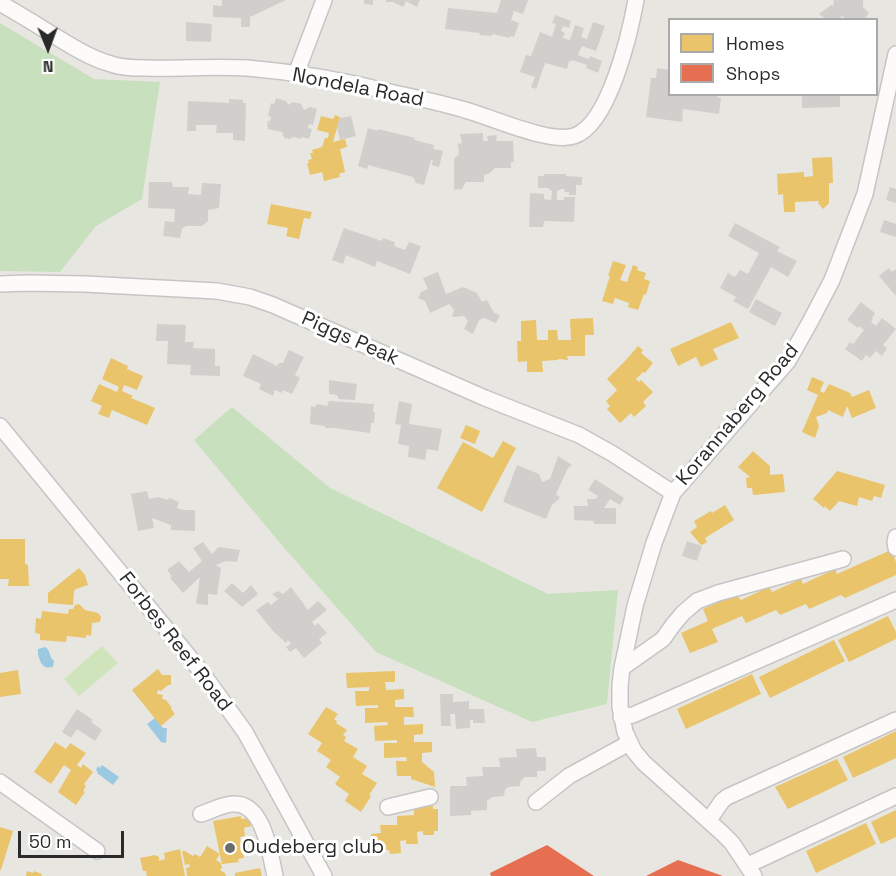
<!DOCTYPE html>
<html>
<head>
<meta charset="utf-8">
<style>
	body { margin:0 }
	#map { position:relative; width:896px; height:876px; overflow:hidden; background:#e8e6e1; font-family:"Space Grotesk",sans-serif }
	canvas { display:block }
	.legend { position:absolute; left:668px; top:18px; width:210px; height:78px; box-sizing:border-box; background:#fff; border:2px solid #aaa; margin:0; padding:8px 10px; list-style:none; font-size:18px; color:#2a2a2a }
	.legend li { display:flex; align-items:center; gap:12px; height:30px }
	.legend b { width:30px; border:2px solid #aaa }
	.north { position:absolute; left:18px; top:18px; width:60px; height:60px; -webkit-text-stroke:4px #fff; paint-order:stroke; rotate:179deg; font-size:16px; font-weight:700; line-height:24px; text-align:center; color:#2a2a2a }
	.north::after { content:''; display:block; margin:auto; width:21px; height:27px; background:#2a2a2a; clip-path:polygon(50% 0,100% 100%,50% 72%,0 100%) }
	.scale { position:absolute; left:18px; top:831px; width:106px; height:27px; box-sizing:border-box; border:3px solid #2a2a2a; border-top:0; padding-left:8px; font-size:18px; line-height:21px; white-space:nowrap; color:#2a2a2a; -webkit-text-stroke:4px #fff; paint-order:stroke }
</style>
</head>
<body>
<div id="map">
<canvas width="896" height="876"></canvas>
<ul class="legend">
<li><b style="height:16px;background:#e9c46a"></b>Homes</li>
<li><b style="height:16px;background:#e76f51"></b>Shops</li>
</ul>
<div class="north">N</div>
<div class="scale">50 m</div>
</div>
<script>
const ctx = document.querySelector('canvas').getContext('2d');
ctx.lineJoin = 'round';
function fill(path, color) { ctx.fillStyle = color; ctx.fill(path, 'evenodd'); }
function trace(path, color, width, dash) { ctx.strokeStyle = color; ctx.lineWidth = width; ctx.lineCap = dash ? 'butt' : 'round'; ctx.setLineDash(dash || []); ctx.stroke(path); }
function write(font, color, halo, rows, align = 'center') {
  ctx.font = font + ' "Space Grotesk",sans-serif'; ctx.lineWidth = 6; ctx.setLineDash([]); ctx.textBaseline = 'middle'; ctx.strokeStyle = halo; ctx.fillStyle = color; for (const [text, x, y, turn = 0] of rows) {
    ctx.save(); ctx.translate(x, y); ctx.rotate((+turn || 0) * Math.PI / 180); ctx.textAlign = isNaN(turn) ? turn : align; if (halo) ctx.strokeText(text, 0, 0); ctx.fillText(text, 0, 0); ctx.restore();
  }
}
const green = new Path2D(`
	M0,23L94,79L160,82L142,199L96,226L60,272L0,271Z
	M232,407L330,488L548,594L618,590L607,704L532,722L376,652L286,550L194,440Z`);
const pitch = new Path2D(`
	M102,646L118,663L79,696L64,679Z`);
const water = new Path2D(`
	M45,647C50,649 49,657 54,661L53,667C50,667 47,668 45,667C40,664 37,654 38,649Z
	M155,718L163,728H167L166,743L161,742L147,724Z
	M102,765L119,777L113,785L97,773L98,772L96,770L98,766L100,768Z`);
const homes = new Path2D(`
	M335,115L340,117L333,142L345,139L347,147L340,149L345,172L339,174L340,177L324,181L322,172L310,175L307,163H309L308,160L312,159L310,153H313L312,150L322,147L325,138H328L329,133L317,130L321,116L333,119Z
	M832,157L833,183H829V203L823,209L818,203L819,201L795,202V212H784L783,194L778,195L777,174L804,172V177L813,176L812,158Z
	M271,204L312,212L310,219L304,218L299,239L286,236L288,228L267,224Z
	M613,261L626,265L620,280L627,282L633,265L638,267L637,270L646,273L644,279L650,281L646,295L644,294L638,310L628,307L629,303L615,298L613,304L602,301L610,276H608Z
	M593,318L594,335H585V356H567L568,360L559,359L557,360L542,361L543,372H527V361L518,362L517,341H521V321L536,320L537,340H548V330H557L558,340H571L570,319Z
	M731,322L739,338L713,349L718,359L701,367L696,357L678,366L670,349Z
	M638,346L643,350L641,353L653,363L645,373L643,372L636,379L639,382L641,380L653,392L643,402L646,406L634,417L631,413L620,423L607,409L610,406L606,401L617,390L607,379L625,361Z
	M111,358L128,366L127,369L143,376L137,390L124,385L122,391L133,396L131,398L155,408L147,425L112,410L109,418L98,414L102,406L91,401L99,384L117,392L119,387L102,379Z
	M812,377L824,382L820,391L824,393L829,384L850,393L852,397L869,390L876,408L852,418L847,406L843,417L828,410L827,413L816,417L819,426L815,438L802,432L818,395L807,390Z
	M466,425L480,431L475,444L460,438Z
	M503,441L516,448L482,512L437,488L463,442L493,458Z
	M753,451L770,466V475L783,474L785,492L753,495L752,488H747L746,478L750,477L738,467Z
	M837,471L885,485L881,498L874,496L872,501L859,497L857,506L839,501L830,511L825,506L824,508L813,499Z
	M725,505L734,520L705,538L707,542L702,545L700,544L690,532L697,527L694,521L711,511L712,513Z
	M0,539H25V564L28,565L29,586H8L9,579H0Z
	M891,550L896,562V575L845,598L841,595L809,609L806,604L780,615L776,610L746,623L742,616L712,629L718,642L690,653L681,633L708,621L703,609L736,595L741,600L769,587L772,592L801,579L803,584L835,569L837,574Z
	M79,568L85,575L88,585L76,589L74,591L73,605L48,603V593Z
	M79,604L85,610L98,613L101,617L100,622L92,623L91,636L86,635V638L67,636L66,642L40,640V634L35,633L36,618L41,619L42,611L68,614L69,609H73L75,605Z
	M888,616L896,632V639L849,662L838,640Z
	M834,640L845,661L770,698L759,677Z
	M158,669L162,675H171V685H168L161,691L158,690L157,694L163,695L162,699L166,700L172,708L171,709L175,714L161,726L132,690Z
	M18,670L21,694L0,697V673Z
	M395,671V682H385L386,690L404,689V699L395,700V707H413L414,717H404V725L423,724V734L414,735V742H432V752L422,753V762L434,772L435,787L411,779V776H397L396,761H407L406,757L384,758V743H397V740L375,741L374,726L388,725L387,722L365,723V708H378V705L356,706L355,691H369V687L347,688L346,673Z
	M752,674L761,694L686,729L677,709Z
	M326,707L338,714L334,719L337,721L336,723L347,730L343,735L346,737L344,741L358,749L353,757L367,766L362,774L377,783L369,795L371,796L361,812L345,801L349,794L335,784L340,777L326,767L331,760L317,751L322,743L308,734Z
	M896,731V758L853,778L843,757Z
	M55,742L66,749L70,743L86,753L77,765L81,768L83,764L93,772L84,784L86,786L83,791L85,792L76,805L58,792L71,770L64,765L51,784L34,772Z
	M837,759L848,780L788,809L775,787Z
	M433,806V809H438V831H434V835H423V831L417,832L418,844H406V840L400,841L401,853L390,854L389,850L376,849L372,841L371,834L381,833L380,825H397V816L414,815V807Z
	M896,810V837L881,844L871,822Z
	M241,816V819L249,818L251,826L244,828L245,836L240,837L244,858L238,859L239,862L222,864L213,821Z
	M866,823L876,844L816,873L806,851Z
	M0,827L13,831L1,870H0Z
	M207,846L220,854L216,860L221,863L222,868L220,870L225,873L226,876H187L186,868L190,867L189,864L185,865L182,851H185L193,856L195,854L200,857Z
	M180,849L185,876H147L146,871H143L140,858L155,855L159,857V861L165,859L164,853Z
	M260,868L262,876H235V873Z
	M27,871L33,873L34,871L42,874L41,876H26Z`);
const shops = new Path2D(`
	M547,845L594,876H491L490,873Z
	M678,860L723,876H646Z`);
const building = new Path2D(`
	M222,0H286L250,17V27H241V18L213,17V5L222,6Z
	M364,0H373V5L364,4Z
	M386,0H420L417,7L406,1L403,7L393,2H386Z
	M501,0H528L523,14L514,11L511,20L519,23L514,37L510,36V38L492,34V36L479,35L480,33L445,29L448,8L497,13Z
	M834,0H863V7L869,13L864,19L846,20L843,16L835,20H827L819,14L831,5L833,6Z
	M555,15L571,21L569,28L563,26L561,31L565,33L563,38L570,40L575,25L584,28L581,37L587,39L593,22L605,26L596,51L582,46L578,55L589,59L590,56L602,61L598,73L586,68L587,65L572,60L571,62L569,61L567,69L545,63L536,89L531,87L535,77L520,72L526,55L531,56L540,32L552,37L556,24L552,23Z
	M186,22L212,24L211,42L186,41Z
	M657,68L670,70V94H717V97L721,98L719,114L683,109L682,122L646,117L651,78H656Z
	M802,94H840V107L802,108Z
	M276,98L286,101L288,105L293,102L301,104L304,110L310,107L317,109L313,125L309,124L308,128L312,129L309,139L301,137V139L293,137L290,139L284,138L282,132L268,129V127L267,126L268,121H270L271,117L268,116L271,103L274,104Z
	M229,99L243,100V103H246L245,141L233,140V133H216L217,125H196V131H187L188,101L229,103Z
	M351,116L356,136L340,140L337,127L340,118Z
	M368,128L378,131V129L415,138L414,140L434,145L433,149L443,151L439,167L432,165L433,160H431L424,185L416,183L413,177L368,165L367,169L358,166Z
	M483,133V141H488L487,136L497,135L496,141H513L514,162H511V168H495L490,173L484,175V182H466L462,189L454,190V159L459,154L458,144L462,143L460,134Z
	M544,174H566V176L582,177V185H576V195H569V192H564L565,189H561L557,191V200H564V197H575L574,222L544,221L543,227H529L530,193L544,194V199L551,200L552,191L548,188H538V176H544Z
	M149,182H172L173,187H189L188,194L201,195L202,183L221,184L219,208L208,210V221L202,226H186L182,229L180,238L163,236L165,221L174,222L175,209L148,208Z
	M890,187L896,189V203L886,200Z
	M884,220L896,224V237L880,232Z
	M735,223L780,247L777,251L797,261L788,277L771,267L748,309L733,301L736,297L720,288L728,273L735,277L740,270L748,274L759,253L728,236Z
	M344,228L382,241L383,238L395,242L394,246L405,250L409,242L421,246L410,274L377,261L375,267L346,255L343,264L332,260Z
	M889,268L892,272L896,269V296L879,276Z
	M438,272L446,294L463,287L477,293L482,302L487,300L494,313L500,315L496,323L484,318L479,320L473,334L464,329L468,321L464,316L452,317L454,310L449,304L430,313L425,301L418,298L421,292L428,289L423,278Z
	M756,299L782,313L775,326L749,312Z
	M861,302L875,313L872,318L873,319L871,322L876,326L882,318L896,329L883,345L887,348L882,356L876,351L870,358L866,355L862,361L845,349L850,342L853,344L864,330L859,326L858,328L847,320Z
	M157,324L186,325L185,342H194L193,348L215,349V366H220V376L190,375L191,365L167,364L168,341H156Z
	M289,350L304,357L295,375L300,378L292,394L283,390L282,393L275,390L273,396L259,389L261,384L243,376L253,354L277,366L279,363H283Z
	M329,380L357,384L355,400L339,399L337,395L329,394Z
	M329,401L374,404L373,412H375L374,423H371L370,433L334,428H325V426L310,424L311,406L316,407V404L327,406Z
	M399,401L412,404L409,424L442,429L438,451L427,449L425,460L408,457L409,446L398,444L401,425L395,424Z
	M558,456L572,465L568,468L556,494L560,498L552,505L546,519L503,502L517,465L539,474L542,482L550,479Z
	M595,479L624,498L620,505L610,499L604,508H616V524H594V521L574,520V506H588L587,499H596L598,496L588,490Z
	M147,491L149,499L159,497L168,500L169,498L179,502L177,508L184,510H195V531L171,530V525L152,518L154,528L138,531L131,494Z
	M687,541L702,546L697,561L682,556Z
	M203,542L212,554L219,547L240,550L237,562L226,561L216,565L221,568L217,595L208,594V605L196,604L200,577L183,593L170,578L172,576L167,570L179,561L189,572L202,561L193,548Z
	M232,583L243,593L251,585L258,594L242,607L224,591Z
	M291,587L308,610L318,601L327,610L312,622L315,626L318,623L327,633L319,639L322,643L304,658L296,648L290,652L286,647L291,644L288,640L286,643L273,631L256,610L268,602L271,605L278,599L272,594L278,591L283,594Z
	M440,694H453V702L469,701V709H484L485,723H473V720H470V728L456,729L455,714H450L451,726H441Z
	M77,709L93,720L91,722L102,730L95,741L77,729L71,738L62,732Z
	M536,748L537,757H546V771H537V777H525L520,782V786L508,787L505,790L504,796L492,797L487,801V810L471,811V815L450,816V786H467L466,777L483,776L482,767H500L499,758L517,757L516,749Z`);
const minor = new Path2D(`
	M0,3C19,14 39,26 58,38C75,48 92,59 111,64C122,68 135,68 147,68C180,69 214,66 247,68C296,72 347,81 394,93C418,98 442,103 465,110C491,117 550,144 574,136C609,125 630,33 636,0
	M296,74L324,0
	M0,284L27,283L85,284L217,291L250,297L273,305L485,398L579,435L613,454L673,493
	M0,426L200,670L245,732L324,876
	M896,537L895,542L896,548
	M622,668L663,639L673,625L683,613L697,601L718,593L843,559
	M621,717L633,715L896,600
	M0,782L97,851
	M536,802L569,776L629,743
	M388,807L430,797
	M201,814C211,811 223,804 233,804C264,802 270,854 275,876
	M709,820L722,801L727,797L896,720
	M748,865L896,796
	M754,876L732,843L722,833L644,763L634,751L625,732L620,707V685L622,668L635,606L654,543L673,493L788,361L810,322L832,280L865,194L896,54`);
const markers = [
	[230,848,6,"#6c6c6a"]
];
const streetNames = [
	["Nondela Road",358,88,11],
	["Piggs Peak",350,339,24],
	["Korannaberg Road",738,415,-50],
	["Forbes Reef Road",175,642,52]
];
const poiNames = [
	["Oudeberg club",242,848]
];
fill(green, '#c8e0bd');
fill(pitch, '#d0e4bb');
fill(water, '#9cc9e2');
fill(homes, '#e9c46a');
fill(shops, '#e76f51');
fill(building, '#d1cfcc');
trace(minor, '#c6c5c5', 18);
trace(minor, '#fcfbfa', 15);
for (const [x, y, r, color] of markers) { const dot = new Path2D(); dot.arc(x, y, r, 0, 2 * Math.PI); ctx.fillStyle = color; ctx.fill(dot); trace(dot, '#fff', 2); }
write('20px', '#2a2a2a', '#fff', streetNames);
write('20px', '#2a2a2a', '#fff', poiNames, 'left');
</script>
</body>
</html>
